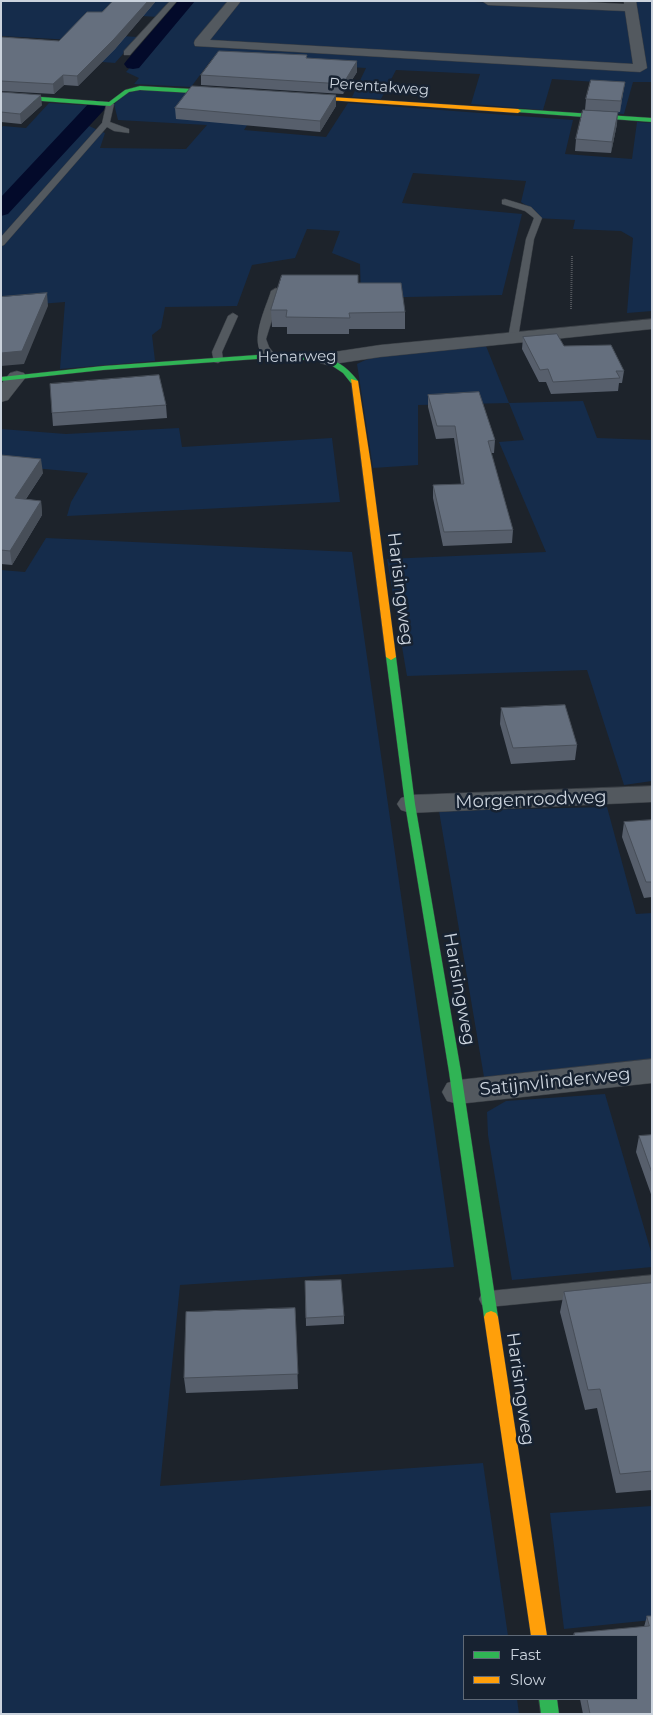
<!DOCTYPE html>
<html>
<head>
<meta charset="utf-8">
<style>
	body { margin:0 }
	#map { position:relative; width:653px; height:1715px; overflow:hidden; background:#1d232b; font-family:Montserrat,sans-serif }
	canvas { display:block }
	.frame { position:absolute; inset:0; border:2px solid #cbd3dd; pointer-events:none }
	.legend { position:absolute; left:463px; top:1635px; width:175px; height:65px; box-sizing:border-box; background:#172231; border:1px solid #5f6976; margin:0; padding:6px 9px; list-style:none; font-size:15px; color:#cbd3dd }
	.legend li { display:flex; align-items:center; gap:10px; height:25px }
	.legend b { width:25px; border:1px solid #5f6976 }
</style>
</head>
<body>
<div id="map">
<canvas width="653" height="1715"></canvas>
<div class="frame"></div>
<ul class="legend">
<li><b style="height:6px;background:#30b455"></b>Fast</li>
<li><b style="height:6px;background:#ff9f0a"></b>Slow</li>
</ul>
</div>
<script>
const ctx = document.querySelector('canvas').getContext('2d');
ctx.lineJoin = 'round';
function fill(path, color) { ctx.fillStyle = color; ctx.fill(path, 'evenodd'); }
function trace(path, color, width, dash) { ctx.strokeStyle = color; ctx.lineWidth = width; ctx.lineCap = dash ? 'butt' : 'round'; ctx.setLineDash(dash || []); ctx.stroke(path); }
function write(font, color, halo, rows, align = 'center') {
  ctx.font = font + ' Montserrat,sans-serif'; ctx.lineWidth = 5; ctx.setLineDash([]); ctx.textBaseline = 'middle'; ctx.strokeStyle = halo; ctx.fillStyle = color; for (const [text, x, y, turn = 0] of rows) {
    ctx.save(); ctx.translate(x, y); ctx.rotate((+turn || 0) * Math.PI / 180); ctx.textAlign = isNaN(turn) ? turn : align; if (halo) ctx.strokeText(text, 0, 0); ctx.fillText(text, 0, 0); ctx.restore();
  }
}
const green = new Path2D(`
	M1,1H172L159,17L89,13L71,33L138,37L115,63L54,58L72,40L1,36Z
	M187,1H231L196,45L645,70L634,1H652V82H633L624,114L588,112L596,82L552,79L543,110L471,104L480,74L396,70L381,99L352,97L366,68L212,59L191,87L134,84L139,78L126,72Z
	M241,1H453L627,9L635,66L206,42Z
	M144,89L262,101L244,130L326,137L348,103L573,120L565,154L632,159L637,122L652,123V311L627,313L633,238L621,231L573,229L575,220L535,218L536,212L521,202L526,181L413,173L402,203L522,214L502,295L361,298L360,264L332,253L340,231L307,229L295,258L252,265L237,306L165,307L161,328L152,335L155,361L60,369L65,302L1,307V128L3,126L26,128L49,103L97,106L82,123L105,133L100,148L186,149L207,125L118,120L114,104L127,93Z
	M486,346L509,403L583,401L597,438L652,440V781L624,785L587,670L407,676L387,559L546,552L499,442L524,440L509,403L418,405V465L373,468L357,364C392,346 446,349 486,346Z
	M179,428L182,447L332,438L340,502L67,516L71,502L88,473L1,465V429L66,434Z
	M46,538L352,552L454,1267L180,1285L160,1486L483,1463L508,1636H464V1699H517L519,1714H1V570L25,572Z
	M607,807L636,914L652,913V1060L484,1077L439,811Z
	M605,1094L652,1255V1267L512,1280L488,1135L487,1112L506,1101Z
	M652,1506V1620L564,1629L550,1513Z`);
const canal = new Path2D(`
	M178,1H195L139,68L133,69L127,68L124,64L127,60Z
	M97,100L104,102L106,106L104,110L8,214L1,216V197L90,102Z`);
const path = new Path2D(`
	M571,309L572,255`);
const lane = new Path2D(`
	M170,1H177L130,55H124V51Z
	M107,102L114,104L110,122L129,129V133L114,131L107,127L4,245L1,246V237L102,123Z
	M505,199L531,207L542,218L534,239L518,338L513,341L508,338L526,239L534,218L525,211L502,204V200Z
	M276,288L281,291L266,339L269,347L276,356L271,359C244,351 266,308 271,291Z
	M233,313L238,316L222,352L223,360L218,363L214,362L212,352L228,316Z
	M652,1275V1291L489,1307L482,1305L479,1299L482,1293L489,1291Z`);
const street = new Path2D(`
	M228,1H241L210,40L633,64L625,11L488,5L482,1H568L624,4V1H636L647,68L640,72L195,46L194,43L195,40Z
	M652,319V329L380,357L327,365L320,363L318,359L320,355L327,353L380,345Z
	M17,371L24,373L26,377L8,400L1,402V384L10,373Z
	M652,786V802L410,813L401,810L397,804L401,798L410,795Z
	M652,1059V1083L458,1104L447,1101L442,1092L447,1083L458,1080Z`);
const fast = new Path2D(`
	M140,86L227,91L230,93L227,95L140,90L129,92L110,106L1,98V94L109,102L125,90Z
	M518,109L652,118V122L516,112Z
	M271,354C307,356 334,349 358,381L351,383L343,373L325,361L271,358L103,370L1,381V377L103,366Z
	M391,654L396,657L415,804L461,1072L498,1317L496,1321L491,1323L486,1321L484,1317L449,1072L405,804L386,657Z
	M539,1699H557L559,1714H541Z`);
const slow = new Path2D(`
	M300,95L518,109L521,111L518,113L298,98Z
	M351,379L358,381L371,465L396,657L391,660L386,657Z
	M491,1311L496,1313L498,1317L547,1636H531L484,1317L486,1313Z`);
const wall = new Path2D(`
	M113,1H156L115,49L78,86L64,85L54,94L1,91V37L59,41L102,12Z
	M307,55V58L357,72L343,94L201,85V75Z
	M625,82L623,93L620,112L585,110L586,99Z
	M1,92L42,105L21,124L1,122Z
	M336,95V106L320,132L176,119L175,108Z
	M617,124L611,153L575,151L576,139Z
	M358,283L405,312V329H349V334H287V327H272L271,310Z
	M523,337L564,346L624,371L622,383H619L618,391L551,394L546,382H539L522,349Z
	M428,395L495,440L494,453H491L513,530L512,543L443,546L433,498V485L461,484L454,438L436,439L428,407Z
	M166,405L167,418L53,426L52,413Z
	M1,455L43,473L26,499L41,501L42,515L12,565L1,564Z
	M501,708L577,745L575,760L511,764L500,724Z
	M652,820V897L644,898L622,837L624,822Z
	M652,1135V1197L636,1152L639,1136Z
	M305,1281L344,1316V1324L306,1326Z
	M652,1283V1490L616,1493L597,1408L585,1410L560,1312L564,1292Z
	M295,1308L298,1389L186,1393L184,1378Z
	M647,1616H652V1714H583L580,1699H637V1636H573L574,1633L644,1627Z`);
const shadedWall = new Path2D(`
	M148,1H156L115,49L78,86L77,76Z
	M357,61V72L343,94V84Z
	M63,75L64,85L54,94L53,84Z
	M625,82L623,93L620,112L621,101Z
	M41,95L42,105L21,124L20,114Z
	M336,95V106L320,132V121Z
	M618,112L617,124L611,153L612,142Z
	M47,293L48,306L24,364L1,366V353Z
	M41,459L43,473L17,512L15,498Z
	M41,501L42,515L12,565L10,551Z`);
const building = new Path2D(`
	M113,1H148L114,39L77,76L63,75L53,84L1,81V37L59,41L87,12H102Z
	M219,51L307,55L306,58L357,61L343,84L201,75Z
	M591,80L625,82L621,101L586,99Z
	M192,86L336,95L320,121L175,108Z
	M1,92L41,95L20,114L1,112Z
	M583,110L618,112L612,142L576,139Z
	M282,275H358V283H401L405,312L349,313L350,318L286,317L287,310H271Z
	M47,293L22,351L1,353V297Z
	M557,334L564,346L611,345L624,371H616L620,378L553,382L548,369L540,370L523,337Z
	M159,375L166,405L52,413L50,384Z
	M479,392L495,440L488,441L513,530L444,532L433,485L464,484L455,426H437L428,395Z
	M1,455L41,459L15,498L41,501L10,551L1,550Z
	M565,705L577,745L513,748L501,708Z
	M652,820V882H646L624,822Z
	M652,1135V1173L639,1136Z
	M341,1280L344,1316L306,1318L305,1281Z
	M652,1283V1471L620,1474L600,1389L588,1390L564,1292Z
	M295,1308L298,1374L184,1378L186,1312Z
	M647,1616H652V1714H590L587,1699H637V1636H575L574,1633L649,1626Z`);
const farStreetnames = [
	["Perentakweg",379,87,4],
	["Henarweg",297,357,-1]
];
const streetNames = [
	["Harisingweg",400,589,83],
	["Morgenroodweg",531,800,-2],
	["Harisingweg",459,989,80],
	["Satijnvlinderweg",555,1082,-6],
	["Harisingweg",520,1389,82]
];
fill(green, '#152c4b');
fill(canal, '#030a2a');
trace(lane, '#383d43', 1);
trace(street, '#383d43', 1);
trace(fast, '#383d43', 1);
trace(slow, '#383d43', 1);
trace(path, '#51555b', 2, [1, 1]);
fill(lane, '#53595f');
fill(street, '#53595f');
fill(fast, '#30b455');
fill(slow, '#ff9f0a');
fill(wall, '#575f6c');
fill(shadedWall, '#474e58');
fill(building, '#656f7e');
trace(building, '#474e58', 1);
write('15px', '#cbd3dd', '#172231', farStreetnames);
write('18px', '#cbd3dd', '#172231', streetNames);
</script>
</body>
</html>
